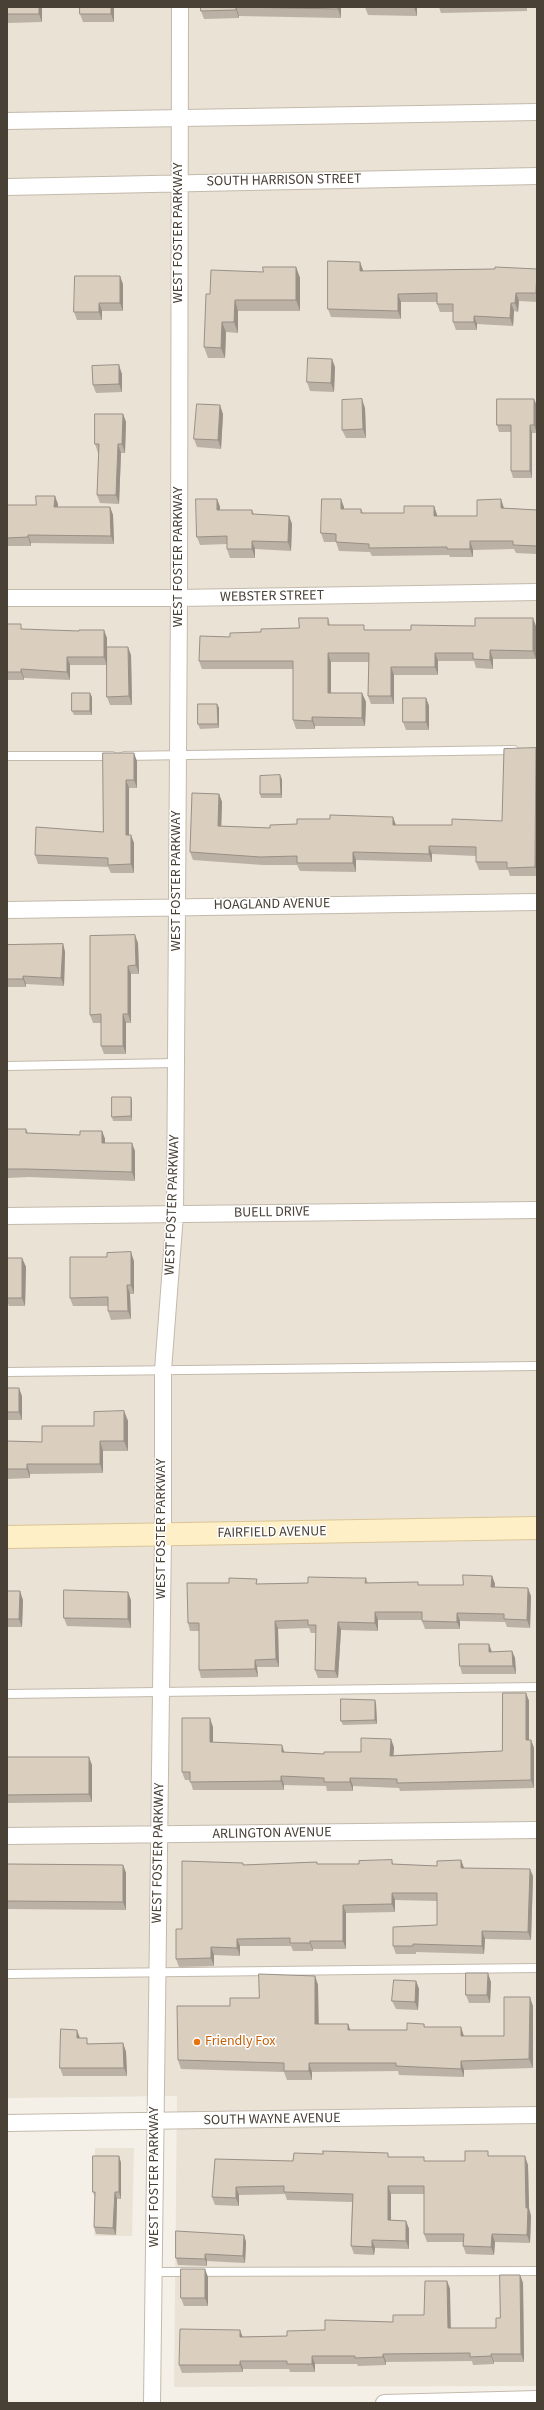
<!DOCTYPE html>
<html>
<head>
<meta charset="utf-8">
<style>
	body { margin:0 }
	#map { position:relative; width:544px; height:2410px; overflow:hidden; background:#f5f0e7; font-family:"Source Sans 3",sans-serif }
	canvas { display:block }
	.frame { position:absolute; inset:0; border:8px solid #494036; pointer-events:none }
</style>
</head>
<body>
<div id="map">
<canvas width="544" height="2410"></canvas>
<div class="frame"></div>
</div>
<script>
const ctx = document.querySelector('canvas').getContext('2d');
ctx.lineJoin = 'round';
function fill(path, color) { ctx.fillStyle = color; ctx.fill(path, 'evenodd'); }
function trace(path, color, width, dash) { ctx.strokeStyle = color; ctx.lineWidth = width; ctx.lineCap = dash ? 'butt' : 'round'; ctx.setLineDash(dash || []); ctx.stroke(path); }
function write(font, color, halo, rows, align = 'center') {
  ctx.font = font + ' "Source Sans 3",sans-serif'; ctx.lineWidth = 3; ctx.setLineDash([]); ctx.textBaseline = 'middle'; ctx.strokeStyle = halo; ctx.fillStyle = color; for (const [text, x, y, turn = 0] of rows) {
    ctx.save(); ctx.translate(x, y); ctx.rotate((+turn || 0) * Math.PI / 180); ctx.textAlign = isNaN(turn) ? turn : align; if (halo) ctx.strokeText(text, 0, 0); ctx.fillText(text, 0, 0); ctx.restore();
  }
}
const residential = new Path2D(`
	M7,7H537V2386L174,2387L177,2096L7,2098Z
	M95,2148H134L132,2236H94Z`);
const service = new Path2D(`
	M7,756H112
	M124,756L514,750
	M7,1066L176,1063
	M7,1372L537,1366
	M7,1694L537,1687
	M7,1974L537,1968
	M154,2272L537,2271`);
const minor = new Path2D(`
	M7,121L537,112
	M7,187L537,176
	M7,598H179L537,592
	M7,910L537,902
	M7,1216L537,1210
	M7,1836L537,1830
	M7,2123L537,2115
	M152,2403L163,1535V1370L175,1214L179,598L180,7
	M384,2403L537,2399`);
const secondary = new Path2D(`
	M7,1537L537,1528`);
const wall = new Path2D(`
	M7,7H42V22L7,23Z
	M114,7V22H83L80,14Z
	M201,7H341V18L239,16V18L204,19L201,11Z
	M365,7H417V16L368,15Z
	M439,7H527V11L441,13Z
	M296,267L300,278V311H238V333L226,332L225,358H208L204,347L210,294L263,272Z
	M537,269V302L519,301L518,312L514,311L513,326L477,324V330H456L453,322V312H440L437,304V302H401V319L331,317L328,309L363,270V271Z
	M123,284V311H102V320H77L74,312Z
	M335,367L334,392L310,391L307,382Z
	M122,374V392L96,393L93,385Z
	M534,399L537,406V433H532V478H513L511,471V432H499L497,425Z
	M365,408L366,438H346L342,430Z
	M123,414L126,422L125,453H121L119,504L100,503L97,495L99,453H98L95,444Z
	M223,414L221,449L197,447L194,439Z
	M217,499L220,507V510H252L254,514L289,516L292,524L291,551L255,549V558H230L227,549V544L200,545L197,537Z
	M58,504L57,507H110L113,515L114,544L31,543V546H7V505H36Z
	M434,506L437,515V516H477L504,508L537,510V554L516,553L514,549L473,550V557H450L449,555L372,556L370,552L339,551L336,542H324L321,533L344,507V509H361L363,513H404Z
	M328,618L330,625L366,630H411L536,626V659H493V669L476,668L474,661H438V675H394V704H371L368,696L369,662H331V693H362L366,702L365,726H315V729H296L293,720V669H202L199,661L230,637L261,632L299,628Z
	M7,624L23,629L107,638V665H70V680L24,678V680H7Z
	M131,655L132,705H110L107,697Z
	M92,697V715H74L72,711Z
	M426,698L429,706V730H406L403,722Z
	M217,704L219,708V728L200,729L198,724Z
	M536,748L537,752V876H510L508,870H479L476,862V856L432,854V862L356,860V872L300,871L297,865H263L193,860L190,852L219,794L222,802L221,826L270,828L396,825H452L502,821Z
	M103,753L137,761V788H129V835L134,843V873H111L108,867L38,864L35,855L103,832Z
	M282,779V798H261L260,794Z
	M138,943L139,974H131V1023H126V1054H104L101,1046V1023H93L90,1015Z
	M63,944L65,952L64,986L26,984V987H7V945Z
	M132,1101V1121H113L112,1117Z
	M7,1129H26L28,1133L80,1135L102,1131L105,1139V1143L135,1151V1181L29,1177L7,1178Z
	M7,1258H22L26,1267L25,1306H9L7,1301Z
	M134,1261V1294H130L131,1319L111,1320L108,1311V1306H73L70,1298Z
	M7,1388L22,1396V1420H7Z
	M124,1411L128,1421V1451H103V1473L30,1474V1478L7,1479V1441L42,1442L94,1426Z
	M492,1576L495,1584L494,1587L531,1596L530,1628L507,1627L505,1622L460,1621V1629H425L422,1621V1620H378V1631L341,1630L338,1678H318L315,1670L316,1633H311L309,1628L278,1629L279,1667H257L258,1677L201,1678L199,1670V1631H190L188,1623L258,1584L308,1583L366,1578L368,1583L419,1585H463Z
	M7,1591L23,1600L22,1627H7Z
	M131,1600V1628L67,1626L64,1618Z
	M512,1651L515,1658L516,1674H462L460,1666Z
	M526,1693L529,1701V1740H531L534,1748V1788L400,1791L399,1788L353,1786V1791H327L326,1786L284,1785V1790H193L190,1780H185L182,1772L213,1727V1742L285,1752L324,1754L361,1752L394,1747L393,1755L502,1751Z
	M376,1704L377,1724L343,1725L341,1721Z
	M7,1757L92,1765V1802L7,1803Z
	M392,1860L393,1864L437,1866L461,1860L464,1868L533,1876L531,1940L485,1939L484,1954L416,1952V1954H396L393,1946L437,1925V1901L395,1900V1912L346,1913V1949H313V1951H293L291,1946H240V1956L214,1955V1966L179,1967L176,1959L182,1929L244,1865L317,1862V1864H359Z
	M7,1864L123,1865L126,1873V1910L7,1909Z
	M315,1976L318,1985V2024H348L350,2030H407L424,2024L425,2027L464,2036H504L533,2006V2068L464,2070V2077L399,2075L398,2071L312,2072V2080H287L284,2072L181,2069L178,2060L230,2006L259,1998Z
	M416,1981L419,1989L418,2010L396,2009L392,2001Z
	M491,1982L490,2003H469L466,1995Z
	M80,2038L89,2044L123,2043L126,2052L127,2076H63L60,2068Z
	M119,2156L121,2163V2199H117L116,2235L96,2234L94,2227L95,2197L93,2192Z
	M490,2156L528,2165L529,2208L531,2216L530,2243L495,2242L494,2255L466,2254L463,2246V2242H427L424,2234V2194H391V2220L406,2221L409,2229V2249L375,2248L374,2255L354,2254L351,2246L352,2202L287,2200L285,2194L239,2195V2206L215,2205L212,2197L293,2161L389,2157L425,2161H465Z
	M244,2235L246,2242L245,2263L207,2261V2266L178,2265L176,2258Z
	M520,2275L523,2283L524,2362H494V2364L473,2365L472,2361L386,2362V2365L358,2366L357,2364H315V2372H290L289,2369H243V2372L182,2373L179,2365L242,2337L287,2336L325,2330L393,2322L424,2315L447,2281L450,2289V2328H496L500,2318Z
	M208,2277V2306H184L181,2298Z`);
const shadedWall = new Path2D(`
	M39,7H42V22L39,14Z
	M111,7H114V22L111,14Z
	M236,7L239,16V18L236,10Z
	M338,7H341V18L338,9Z
	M414,7H417V16Z
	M360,262L363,270V279L360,271Z
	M296,267L300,278V311L296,300Z
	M537,269V297L536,293Z
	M120,276L123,284V311L120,303Z
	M516,293L519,301L518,312L515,303Z
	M398,294L401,302V319L398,311Z
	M235,300L238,311V333L234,322Z
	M99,303L102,311V320L99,312Z
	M511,303L514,311L513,326L510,318Z
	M474,316L477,324V330L474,322Z
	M222,322L226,332L225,358L221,348Z
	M332,359L335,367L334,392L331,383Z
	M119,365L122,374V392L119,384Z
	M362,399L365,408L366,438L363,429Z
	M534,399L537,406V433L534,425Z
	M220,405L223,414L221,449L218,440Z
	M123,414L126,422L125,453L122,444Z
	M530,425L532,433V478L530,471Z
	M118,444L121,453L119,504L116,495Z
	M55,496L58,504L57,515L54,507Z
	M217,499L220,507V518L217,510Z
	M341,499L344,507V517L341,509Z
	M501,499L504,508V517L501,508Z
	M434,506L437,515V525L434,516Z
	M110,507L113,515L114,544L111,536Z
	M289,516L292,524L291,551L288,542Z
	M28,535L31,543V546L28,537Z
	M252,541L255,549V558L252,549Z
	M470,541L473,550V557L470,549Z
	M533,618L536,626V659L533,651Z
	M104,630L107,638V665L104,657Z
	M128,647L131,655L132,705L129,696Z
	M490,650L493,659V669L490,660Z
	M328,653L331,662V701L328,693Z
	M435,653L438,661V675L435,667Z
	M67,657L70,665V680L67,672Z
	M391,667L394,675V704L391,696Z
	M21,669L24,678V680L21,672Z
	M90,693L92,697V715L90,711Z
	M362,693L366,702L365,726L362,718Z
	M426,698L429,706V730L426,722Z
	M217,704L219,708V728L218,724Z
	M312,717L315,726V729L312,721Z
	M536,748L537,752V872L535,867Z
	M134,753L137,761V788L134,780Z
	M280,775L282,779V798L281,794Z
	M126,780L129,788V843L126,835Z
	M219,794L222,802L221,834L218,826Z
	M393,817L396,825V834L393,825Z
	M131,835L134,843V873L131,864Z
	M429,846L432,854V862L429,854Z
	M353,852L356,860V872L353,863Z
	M135,935L138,943L139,974L136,965Z
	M63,944L65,952L64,986L61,978Z
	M128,966L131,974V1023L128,1014Z
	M23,976L26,984V987L23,979Z
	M123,1014L126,1023V1054L123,1046Z
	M131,1097L132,1101V1121L131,1116Z
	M102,1131L105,1139V1151L102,1143Z
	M132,1143L135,1151V1181L132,1172Z
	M131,1252L134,1261V1294L131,1285Z
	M22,1258L26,1267L25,1306L22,1298Z
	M127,1285L130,1294L131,1319L128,1311Z
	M19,1388L22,1396V1420L19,1412Z
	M124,1411L128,1421V1451L124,1441Z
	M100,1441L103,1451V1473L100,1464Z
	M27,1464L30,1474V1478L27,1469Z
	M492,1576L495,1584L494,1595L491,1587Z
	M528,1588L531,1596L530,1628L527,1620Z
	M20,1591L23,1600L22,1627L19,1619Z
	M128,1592L131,1600V1628L128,1619Z
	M375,1612L378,1620V1631L375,1623Z
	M457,1613L460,1621V1629L457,1622Z
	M275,1621L278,1629L279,1667L276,1659Z
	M338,1622L341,1630L338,1678L335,1671Z
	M489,1644L492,1652V1660L489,1652Z
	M512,1651L515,1658L516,1674L513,1666Z
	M255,1660L257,1667L258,1677L255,1669Z
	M526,1693L529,1701V1748L526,1740Z
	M375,1700L376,1704L377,1724L375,1720Z
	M210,1718L213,1727V1751L210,1742Z
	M391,1739L394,1747L393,1764L390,1756Z
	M531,1740L534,1748V1788L531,1780Z
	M282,1745L285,1754L282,1752Z
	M89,1757L92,1765V1802L89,1794Z
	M281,1776L284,1785V1790L281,1781Z
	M350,1778L353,1786V1791L350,1782Z
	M461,1860L464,1868H461Z
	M123,1865L126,1873V1910L123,1902Z
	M530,1869L533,1876L531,1940L528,1932Z
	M392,1893L395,1900V1912L392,1904Z
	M343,1905L346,1913V1949L343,1941Z
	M482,1931L485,1939L484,1954L482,1946Z
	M237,1939L240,1946V1956L237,1948Z
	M310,1941L313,1949V1951L310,1943Z
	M211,1947L214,1955V1966L211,1958Z
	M488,1973L491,1982L490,2003L487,1995Z
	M315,1976L318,1985L319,2033L315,2024Z
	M416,1981L419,1989L418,2010L415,2002Z
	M530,1997L533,2006V2068L529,2059Z
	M348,2024L351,2032L348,2030Z
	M461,2027L464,2036H461Z
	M77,2030L80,2038H77Z
	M123,2043L126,2052L127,2076L124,2068Z
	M461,2061L464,2070V2077L461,2069Z
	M309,2063L312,2072V2080L309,2071Z
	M119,2156L121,2163V2199L119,2192Z
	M525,2156L528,2165L529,2208L531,2216L530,2243L527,2235L526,2208Z
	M388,2186L391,2194V2228L388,2220Z
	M236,2187L239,2195V2206L236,2198Z
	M115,2192L117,2199L116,2235L113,2228Z
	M406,2221L409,2229V2249L406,2241Z
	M492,2234L495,2242L494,2255L491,2247Z
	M244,2235L246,2242L245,2263L243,2256Z
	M372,2240L375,2248L374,2255L372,2247Z
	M205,2254L207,2261V2266L205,2259Z
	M205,2269L208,2277V2306L205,2298Z
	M520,2275L523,2283L524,2362L521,2354Z
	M447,2281L450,2289L451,2336L448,2328Z
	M240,2330L243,2338L240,2337Z
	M383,2354L386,2362V2365L383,2357Z
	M491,2354L494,2362V2364L491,2356Z
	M312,2356L315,2364V2372L312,2364Z
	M240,2361L243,2369V2372L240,2365Z`);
const building = new Path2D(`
	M7,7H39V14H7Z
	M80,7H111V14H80Z
	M201,7H338V9L236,7V10L201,11Z
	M328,261L360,262V271L495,269V267L537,269L536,293H516L515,303H511L510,318L474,316V322H453V304H437V293L398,294V311L328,309Z
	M263,267H296V300H235L234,322H222L221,348L204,347L206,294H210L211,270L263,272Z
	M75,276H120V303H99V312H74Z
	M308,358L332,359L331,383L307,382Z
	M119,365V384L93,385L92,366Z
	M362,399L363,429L342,430V400Z
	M497,399H534V425H530V471H511V425H497Z
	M197,404L220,405L218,440L194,439Z
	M95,414H123L122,444H118L116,495H97L99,444H95Z
	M36,496H55L54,507H110L111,536L28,535V537L7,538V505H36Z
	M196,499H217V510H252V514L289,516L288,542L252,541V549H227V536L197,537Z
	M322,499H341V509H361V513H404V506H434V516H477V500L501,499V508L537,510V546L513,545V541H470V549H447V547L369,548V544L336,542V534L321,533Z
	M299,618H328V625H364V630H411V625L475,626V618H533V651L490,650V660L473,659V653H435V667H391V696H368L369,653H328V693H362V718L312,717V721L293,720V661H199L200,636L230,637V633L261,632V629L299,628Z
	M7,624H21V629L79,631V630H104V657H67V672L21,669V672H7Z
	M107,647H128L129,696L107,697Z
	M72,693H90V711H72Z
	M403,698H426V722H403Z
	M198,704H217L218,724H198Z
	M536,748L535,867L507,868V862H476V847L429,846V854L353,852V863H297V856L260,857L190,852L192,793L219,794L218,826L270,828V825L297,824V819H330V815L393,817V825H452V819L502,821L504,749Z
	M103,753H134V780H126V835H131V864L108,865V858L35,855L36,827L103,832Z
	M280,775L281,794H260V776Z
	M135,935L136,965L128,966V1014H123V1046H101V1014L90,1015V936Z
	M63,944L61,978L23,976V979H7V945Z
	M112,1097H131V1116L112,1117Z
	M7,1129H26V1133L80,1135V1131H102V1143H132V1172L26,1169H7Z
	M131,1252V1285H127L128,1311H108V1297L70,1298V1257H107V1253Z
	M7,1258H22V1298H7Z
	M7,1388H19V1412H7Z
	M124,1411V1441H100V1464H27V1469H7V1441L42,1442V1426H94V1412Z
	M463,1575L492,1576L491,1587L528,1588L527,1620L504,1619V1614L457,1613V1622L422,1621V1612H375V1623L338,1622L335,1671L315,1670L316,1625H308V1620L275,1621L276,1659L255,1660V1669L199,1670V1623H188L187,1583H229V1578L257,1579L256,1584L308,1583V1577L356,1578H366L365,1583L418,1582V1585H463Z
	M64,1590L128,1592V1619L64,1618Z
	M7,1591H20L19,1619H7Z
	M459,1644H489V1652L512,1651L513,1666H460Z
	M503,1693H526V1740H531V1780L397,1783V1779L350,1778V1782H324V1778L281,1776V1781L190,1782V1772H182V1718H210V1742L282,1745V1752L324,1754V1752H361V1738L391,1739L390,1756L502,1751Z
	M341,1699L375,1700V1720L341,1721Z
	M7,1757H89V1794L7,1795Z
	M392,1860V1864L437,1866V1861L461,1860V1868L530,1869L528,1932L482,1931V1946L413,1944V1946H393V1927L437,1925V1893H392V1904L343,1905V1941H310V1943H290V1938L237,1939V1948L211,1947V1958L176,1959V1929H182V1861L243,1863V1865L317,1862V1864H359V1861Z
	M7,1864L123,1865V1902L7,1901Z
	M466,1973H488L487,1995H466Z
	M259,1974L315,1976V2024H348V2030H407V2023L424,2024V2027H461V2036H504V1997H530L529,2059L461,2061V2069L396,2066V2063H309V2071H284V2063L178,2060L177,2006H230V1998H259Z
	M394,1980L416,1981L415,2002L392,2001Z
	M61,2029L77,2030V2038H87V2044L123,2043L124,2068H60Z
	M323,2151L388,2153V2157H424V2161H465V2151H488V2156H525L526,2208H528L527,2235L492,2234L491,2247L463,2246L464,2234H424V2186H388V2220L406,2221V2241L372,2240V2247L351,2246L353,2194L284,2192V2186L236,2187V2198L212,2197L215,2159L293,2161L294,2153L323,2154Z
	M93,2156H119V2192H115L113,2228L94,2227L95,2192H93Z
	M176,2231L244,2235L243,2256L205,2254V2259L176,2258Z
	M181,2269H205V2298H181Z
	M500,2275H520L521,2354H491V2356L470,2357V2353L383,2354V2357L355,2358V2356H312V2364H287V2361H240V2365H179L180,2329L240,2330V2337L287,2336V2331L325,2330V2320L393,2322V2315H424L425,2281H447L448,2328H496V2318H500Z`);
const markers = [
	[197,2042,4,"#e8710a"]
];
const streetNames = [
	["SOUTH HARRISON STREET",284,181,-1],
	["WEST FOSTER PARKWAY",179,233,-90],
	["WEST FOSTER PARKWAY",179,557,-90],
	["WEBSTER STREET",272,597,-1],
	["WEST FOSTER PARKWAY",177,881,-90],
	["HOAGLAND AVENUE",272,905,-1],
	["WEST FOSTER PARKWAY",173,1205,-88],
	["BUELL DRIVE",272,1213,-1],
	["WEST FOSTER PARKWAY",162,1529,-90],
	["FAIRFIELD AVENUE",272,1533,-1],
	["ARLINGTON AVENUE",272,1834,-1],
	["WEST FOSTER PARKWAY",159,1853,-89],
	["SOUTH WAYNE AVENUE",272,2120,-1],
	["WEST FOSTER PARKWAY",155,2177,-90]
];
const foodNames = [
	["Friendly Fox",205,2042]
];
fill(residential, '#e9e2d5');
trace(service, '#c4baac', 10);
trace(minor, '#c4baac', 18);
trace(secondary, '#dbc596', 24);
trace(service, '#fff', 8);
trace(minor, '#fff', 16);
trace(secondary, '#ffefc7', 22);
fill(wall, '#bbb1a4');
fill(shadedWall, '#999086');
fill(building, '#dacebf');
trace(building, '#999086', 1);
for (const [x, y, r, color] of markers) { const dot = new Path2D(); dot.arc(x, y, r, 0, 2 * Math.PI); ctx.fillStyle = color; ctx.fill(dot); trace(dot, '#fff', 1.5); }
write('14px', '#494036', '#fff', streetNames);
write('14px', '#c56008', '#fff', foodNames, 'left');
</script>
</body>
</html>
